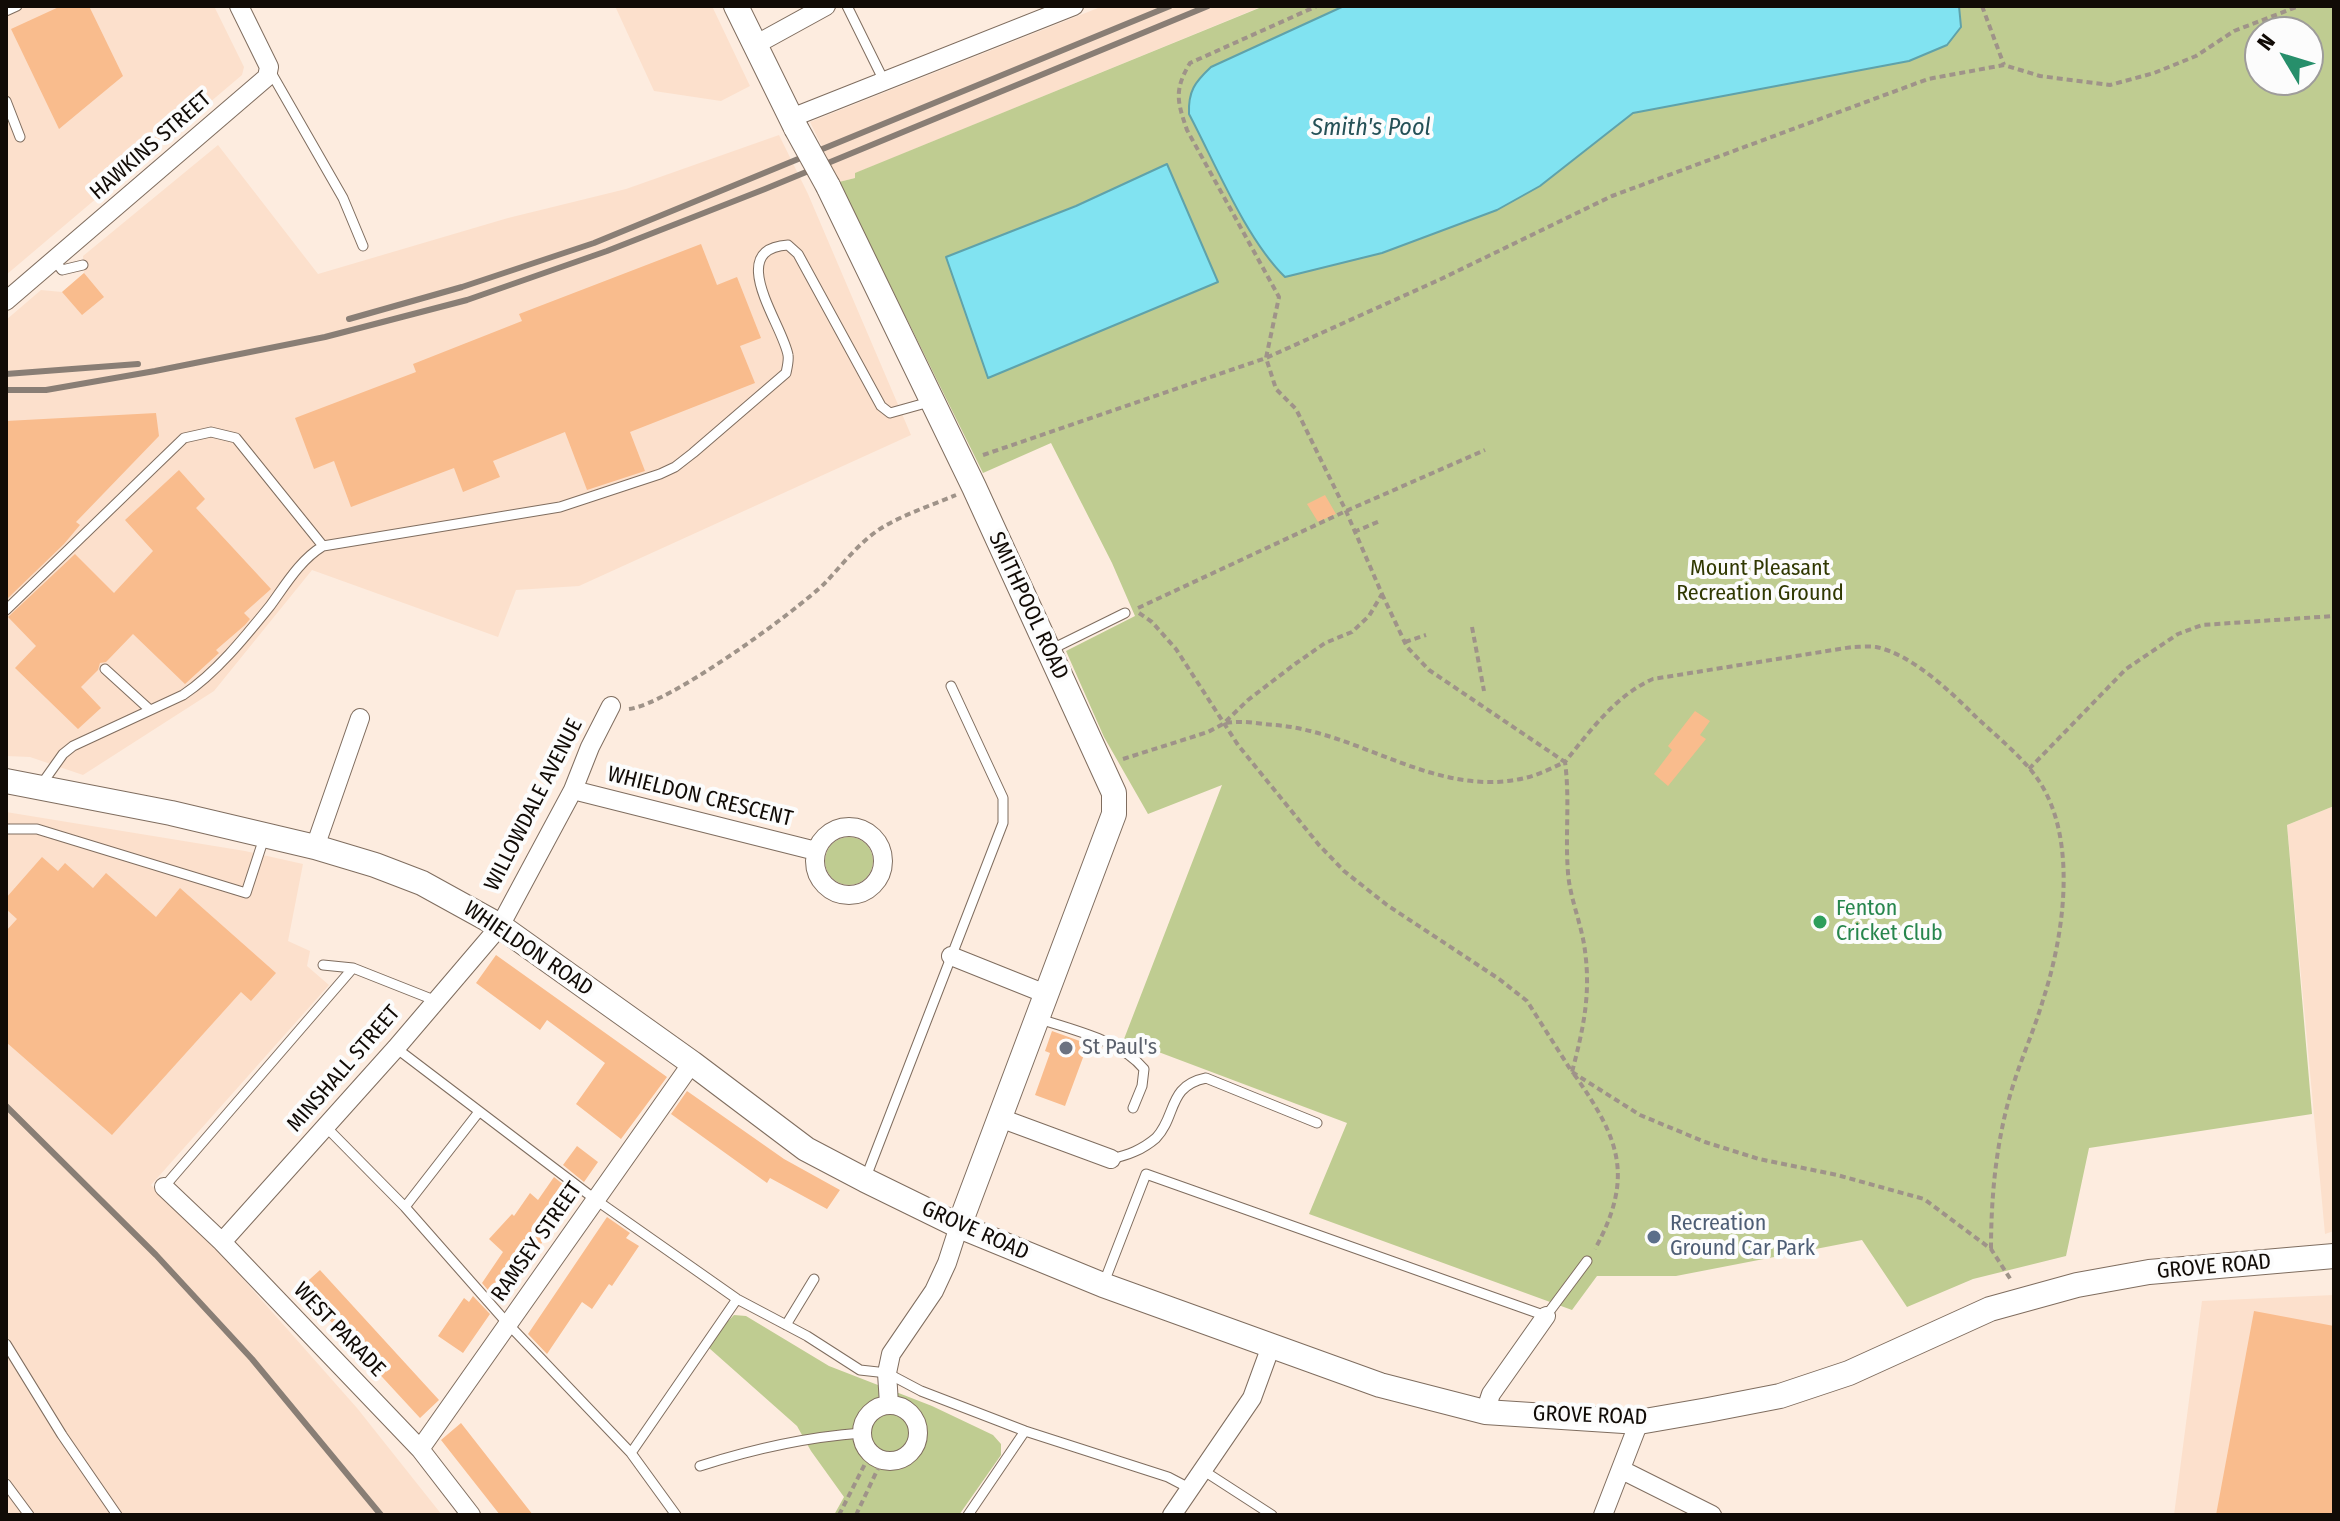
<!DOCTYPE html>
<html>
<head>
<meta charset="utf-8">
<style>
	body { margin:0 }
	#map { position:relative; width:2340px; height:1521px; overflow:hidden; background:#fdecdf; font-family:"Fira Sans Condensed",sans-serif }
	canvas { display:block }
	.frame { position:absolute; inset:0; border:8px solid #110b06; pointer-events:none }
	.north { position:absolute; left:2244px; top:16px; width:80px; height:80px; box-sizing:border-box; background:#fcfcfc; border:2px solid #9e9c9a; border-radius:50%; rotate:308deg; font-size:22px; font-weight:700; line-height:32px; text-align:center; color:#110b06 }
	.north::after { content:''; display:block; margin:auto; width:28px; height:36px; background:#278f6b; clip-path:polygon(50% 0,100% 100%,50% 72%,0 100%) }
</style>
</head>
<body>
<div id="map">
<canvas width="2340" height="1521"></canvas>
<div class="frame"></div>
<div class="north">N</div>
</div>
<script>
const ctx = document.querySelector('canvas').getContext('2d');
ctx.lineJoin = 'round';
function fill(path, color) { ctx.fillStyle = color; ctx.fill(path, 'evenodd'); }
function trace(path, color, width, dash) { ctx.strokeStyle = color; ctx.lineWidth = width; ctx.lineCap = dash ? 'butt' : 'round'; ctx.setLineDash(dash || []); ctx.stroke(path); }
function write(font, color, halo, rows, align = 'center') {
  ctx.font = font + ' "Fira Sans Condensed",sans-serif'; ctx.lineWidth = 8; ctx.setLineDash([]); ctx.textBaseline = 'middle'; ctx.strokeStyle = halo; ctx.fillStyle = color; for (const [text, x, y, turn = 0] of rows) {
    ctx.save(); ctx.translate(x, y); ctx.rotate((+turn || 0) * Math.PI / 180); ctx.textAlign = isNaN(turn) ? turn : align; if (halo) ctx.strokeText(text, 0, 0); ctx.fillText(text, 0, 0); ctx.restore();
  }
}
const built = new Path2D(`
	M6,6H214L244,67L242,75L6,275Z
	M615,6H712L750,86L721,101L654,91Z
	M1103,6H1263L856,173L855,178L839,182L810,122Z
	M779,135L808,194L911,435L579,586L516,590L498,637L312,570L214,691L83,775L30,757L6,756V320L41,290L62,292L84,273L83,256L218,145L318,274L508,218L626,189Z
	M2334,806V1231L2325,1234L2287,825Z
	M6,812L245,851L303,864L288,941L310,951L307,966L329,985L151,1185L228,1262L357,1408L442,1515H6Z
	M2334,1295V1515H2174L2202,1301Z`);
const green = new Path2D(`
	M1264,6H2334V806L2287,825L2312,1114L2089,1148L2066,1256L1973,1279L1907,1307L1862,1240L1676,1276H1597L1572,1310L1309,1214L1347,1123L1124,1039L1222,785L1148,814L1104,737L1066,651L1135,616L1112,563L1051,443L983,473L839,182L855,178V173ZM2260,32H2308V80H2260Z
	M825 861a24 24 0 1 1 48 0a24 24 0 1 1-48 0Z
	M734,1315L746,1316L829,1366L932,1406L993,1435L1001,1444V1455L959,1515H834L844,1497L811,1451L797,1426L709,1348L726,1323Z`);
const water = new Path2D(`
	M1344,6H1959L1961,27L1947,45L1909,61L1633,113L1540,186L1497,210L1382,253L1285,277C1246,239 1215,163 1189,114C1188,91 1195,82 1211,67Z
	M1167,164L1218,282L988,378L946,257L1076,206Z`);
const building = new Path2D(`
	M61,6H89L123,76L59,129L11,29Z
	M701,244L717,285L737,277L761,338L740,346L755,383L630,432L645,471L587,490L565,432L493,461L500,477L463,492L454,468L351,507L334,461L314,469L295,418L416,372L413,364L522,321L519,314Z
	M84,273L104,297L82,315L62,292Z
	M156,413L159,436L76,522L80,525L64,544L6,600V421Z
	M179,470L205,499L196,508L271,589L244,613L250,619L245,625L216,650L219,653L185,684L133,634L106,662L100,663L98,670L81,687L101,708L78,729L15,668L36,646L8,617L75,554L114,593L153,551L125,520Z
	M1325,495L1336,514L1318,522L1307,504Z
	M1695,711L1710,721L1700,735L1706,739L1668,786L1654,774L1672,750L1668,746Z
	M42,857L58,871L65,863L93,888L106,873L156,917L180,888L276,973L251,1001L241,992L112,1135L6,1042V931L17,919L6,909V898Z
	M496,955L667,1077L621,1139L576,1104L605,1063L547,1020L540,1030L476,983Z
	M1052,1031L1088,1044L1065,1106L1035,1095L1050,1053L1045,1051Z
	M687,1091L784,1159L840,1190L827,1209L770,1178L767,1183L671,1114Z
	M577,1146L598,1162L584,1182L563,1165Z
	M554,1177L575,1194L503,1300L501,1298L498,1302L482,1283L503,1252L489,1239L512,1214L514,1216L530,1193L538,1200Z
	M607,1217L630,1233L626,1238L639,1246L612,1286L609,1284L592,1309L582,1302L547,1354L528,1334Z
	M320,1270L439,1400L420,1418L300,1288Z
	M473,1296L490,1314L463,1353L438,1336L464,1298L469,1302Z
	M2254,1311L2334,1326V1515H2216Z
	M461,1423L533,1515H500L441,1440Z`);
const path = new Path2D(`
	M1982,6L2004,65
	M983,455L1266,358L1441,279L1612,196L1928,79L2004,65L2040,76L2110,85L2154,73L2196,56L2234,31L2299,6
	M1354,532L1380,521
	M1138,608L1346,511L1485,450
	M1139,613L1152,622L1176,649L1238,745L1319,845L1344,871L1387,905L1499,979L1527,1001L1572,1072C1583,1030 1591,995 1585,951C1582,925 1570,899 1568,873C1565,836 1570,799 1565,762C1590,731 1616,695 1653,679L1852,647C1859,647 1868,646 1876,647C1911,654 1950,691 1975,716C1996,736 2023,757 2039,781C2078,840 2064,936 2043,1000C2034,1031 2020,1061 2011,1092C1996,1143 1991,1197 1991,1249
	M1472,627L1484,691
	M1405,642L1426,635
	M629,709C669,704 794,613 825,583C843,564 860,541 883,527C905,514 932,505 956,495
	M1226,723C1243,720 1259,724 1275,725C1361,732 1436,799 1525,778C1538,775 1552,768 1565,762L1429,670L1407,647L1382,594
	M1123,759L1208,732L1223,724L1248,700L1295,664L1325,643L1352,632L1369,616L1382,594L1346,511L1296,409L1276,389L1266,358L1279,297L1187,130C1177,101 1174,90 1190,63L1317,6
	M2029,769L2126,669L2178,634L2202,625L2334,616
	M1572,1072L1640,1115L1705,1142L1759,1159L1837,1175L1924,1199L1991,1249L2011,1280
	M1574,1074C1619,1138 1635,1176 1595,1249
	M839,1515L870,1454
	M856,1515L882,1460`);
const lane = new Path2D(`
	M847,6L884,81
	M6,11L17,6
	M269,69L343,198L363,246
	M6,101L20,137
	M55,261L62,270L83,265
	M6,610L184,438L211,432L236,438L323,546
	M1052,649L1125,613
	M105,669L149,709
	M41,785L63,754L73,746L183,695C216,673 245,637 270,606C286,584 300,560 323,546L560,507L660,474L675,467L693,453L786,373C787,368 789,360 788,355C783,325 724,249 788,245L798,254L881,406L890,413L933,401
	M6,829H37L246,893L264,838
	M323,965L353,968L434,1000
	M1040,1019C1075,1031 1120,1040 1144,1069L1142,1086L1133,1108
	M396,1048L596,1200L737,1299L807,1336L860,1370L887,1373L921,1391L1025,1431L1168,1477L1191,1489
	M326,1127L405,1207L508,1324L631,1453L676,1515
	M1111,1159C1128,1155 1142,1150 1156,1138C1177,1116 1167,1086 1206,1078L1317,1123
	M866,1177L1003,823V798L951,686
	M164,1187L353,968
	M405,1207L478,1113
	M1103,1285L1146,1174L1546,1316L1587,1261
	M786,1325L814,1279
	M6,1344L62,1435L117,1515
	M631,1453L737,1299
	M700,1466C753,1449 807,1437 862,1433
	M1204,1471L1272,1515
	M6,1484L29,1515
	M968,1515L1025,1431`);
const street = new Path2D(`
	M755,45L826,6
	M791,118L1074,6
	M6,301L267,77L269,67L239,6
	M573,790L816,851
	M815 861a34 34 0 1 1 68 0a34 34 0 1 1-68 0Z
	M315,847L360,718
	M951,956L1046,994
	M1000,1118L1111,1159
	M164,1187L222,1242L420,1449L471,1515
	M222,1242L396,1048L500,926L573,790L590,747L611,706
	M889,1404L887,1373L891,1354L934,1291L947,1263L959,1226
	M862 1433a28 28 0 1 1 56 0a28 28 0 1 1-56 0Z
	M1485,1412L1491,1394L1546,1316
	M420,1449L692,1063
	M1622,1470L1712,1515
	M1172,1515L1252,1398L1271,1346
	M1603,1515L1639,1422`);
const secondary = new Path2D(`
	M736,6L796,128
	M828,186L974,487L1114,793V814L959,1226
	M6,781L171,813L315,847L375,865L422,883L500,926L692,1063L806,1149L865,1180L959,1226L1103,1285L1380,1385L1485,1412L1639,1422L1708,1410L1780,1396L1849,1373L1990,1309L2077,1285L2149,1272L2334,1256`);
const rail = new Path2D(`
	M349,319L462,287L594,243L1170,6
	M6,374L138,364
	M6,390H46L155,371L325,337L467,300L607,251L765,189L1208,6
	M6,1106L156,1255L252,1359L381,1515`);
const secondaryBridge = new Path2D(`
	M796,128L828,186`);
const markers = [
	[1820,922,8,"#2e9e5b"],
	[1066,1048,8,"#6b7280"],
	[1654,1237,8,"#5c6f8a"]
];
const streetNames = [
	["HAWKINS STREET",151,146,-41],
	["SMITHPOOL ROAD",1028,606,65],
	["WHIELDON CRESCENT",700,797,14],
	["WILLOWDALE AVENUE",534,805,-63],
	["WHIELDON ROAD",528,949,34],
	["MINSHALL STREET",344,1069,-49],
	["GROVE ROAD",975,1231,24],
	["RAMSEY STREET",537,1242,-55],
	["GROVE ROAD",2214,1267,-5],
	["WEST PARADE",339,1330,46],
	["GROVE ROAD",1590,1416,2]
];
const parkNames = [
	["Mount Pleasant",1760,569],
	["Recreation Ground",1760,594]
];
const leisureNames = [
	["Fenton",1836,909],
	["Cricket Club",1836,934]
];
const worshipNames = [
	["St Paul's",1082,1048]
];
const serviceNames = [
	["Recreation",1670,1224],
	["Ground Car Park",1670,1249]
];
const waterNames = [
	["Smith's Pool",1371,128]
];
fill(built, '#fce0cc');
fill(green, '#bfcc91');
fill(water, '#81e3f1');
trace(water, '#5fa2aa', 2);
fill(building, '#f9bc8d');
trace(lane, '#7f6d5f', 11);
trace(street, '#7f6d5f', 20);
trace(secondary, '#7f6d5f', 26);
trace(path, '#9f9389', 4, [6, 4]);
trace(lane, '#fff', 9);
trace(street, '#fff', 18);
trace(secondary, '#fff', 24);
trace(rail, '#897e75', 6);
trace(secondaryBridge, '#7f6d5f', 26, []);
trace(secondaryBridge, '#fff', 24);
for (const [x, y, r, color] of markers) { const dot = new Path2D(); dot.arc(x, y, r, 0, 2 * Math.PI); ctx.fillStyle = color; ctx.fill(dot); trace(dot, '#fcfcfc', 3); }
write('22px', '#110b06', '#fcfcfc', streetNames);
write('22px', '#303801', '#fcfcfc', parkNames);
write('22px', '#27864d', '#fcfcfc', leisureNames, 'left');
write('22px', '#5b616d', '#fcfcfc', worshipNames, 'left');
write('22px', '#4e5e75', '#fcfcfc', serviceNames, 'left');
write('italic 24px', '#255157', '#fcfcfc', waterNames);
</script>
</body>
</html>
